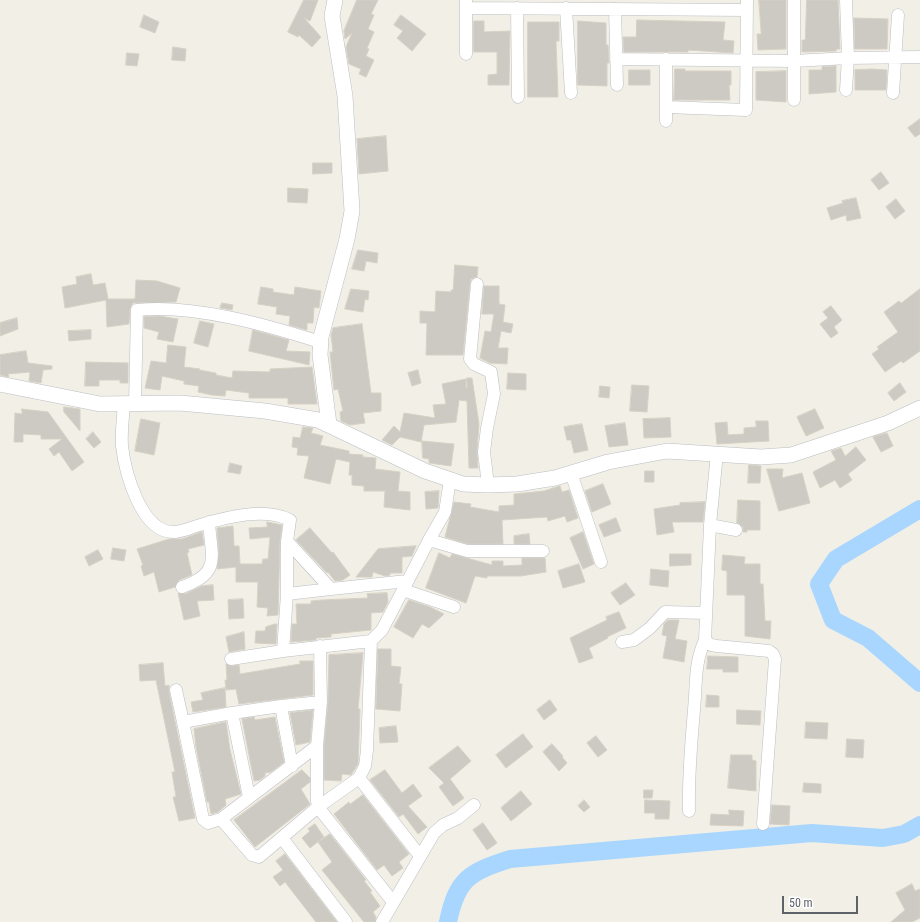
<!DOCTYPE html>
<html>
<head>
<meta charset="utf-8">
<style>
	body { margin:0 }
	#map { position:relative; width:920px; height:922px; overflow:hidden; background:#f1efe6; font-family:"Roboto Condensed",sans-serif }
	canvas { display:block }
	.scale { position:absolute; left:782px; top:896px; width:76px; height:18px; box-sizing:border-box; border:2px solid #5d6268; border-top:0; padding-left:5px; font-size:12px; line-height:14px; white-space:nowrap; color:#5d6268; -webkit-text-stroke:3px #fff; paint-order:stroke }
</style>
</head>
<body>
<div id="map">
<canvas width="920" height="922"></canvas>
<div class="scale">50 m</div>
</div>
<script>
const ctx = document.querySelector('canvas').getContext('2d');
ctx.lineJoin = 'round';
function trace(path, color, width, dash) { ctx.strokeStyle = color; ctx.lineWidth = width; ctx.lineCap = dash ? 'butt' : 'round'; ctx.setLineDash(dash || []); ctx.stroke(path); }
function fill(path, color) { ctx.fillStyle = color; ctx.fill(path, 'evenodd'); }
const river = new Path2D(`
	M920,509L836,559L819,584L833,620L868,638L920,683
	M448,922C457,878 470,872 510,859L812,833L883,838L904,834L920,825`);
const building = new Path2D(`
	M304,0H318L310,21L304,18L321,37L312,47L299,35L298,37L288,32Z
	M357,0H378L371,14L374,15L368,29L374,32L367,48L369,49L366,56L374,60L366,77L359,74L361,69L349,64L346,47L352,33L345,39L344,31Z
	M759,0H786V49L758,50L757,34H761Z
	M807,0H838L840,49H837L836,51L802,52V40H805Z
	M144,15L159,22L155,33L140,27Z
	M401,15L426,34L412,51L397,38L403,31L394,25Z
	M854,18L888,19L887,49H855Z
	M637,20L725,22L723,40L734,41L733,53L688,50V52H624L623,37H636Z
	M474,21H484V32L510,31L509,85H488V75L497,74V52H474Z
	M578,21L606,23V45H608L609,63H607V86L578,85Z
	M528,22H559V41H556L558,97H528Z
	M173,47L186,49L185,61L172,60Z
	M127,53L139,54L137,66L126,65Z
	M836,66V92L809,94V70H822V67Z
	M675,69H685V71H731V85H729L730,100H674Z
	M872,69L887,70L886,90H855V70Z
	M629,70H650V85H629Z
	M786,71V102L756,100V72Z
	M920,119V134L915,137L908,128Z
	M386,136L388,171L359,174L357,139Z
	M313,163H332V173L313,174Z
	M881,172L889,183L879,190L871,180Z
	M288,188L308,189L307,203L288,202Z
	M856,198L861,218L847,221L846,215L831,220L827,208L843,203L842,201Z
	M896,199L905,211L895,219L886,207Z
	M358,250L378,253L377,263L366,261L364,271L352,269Z
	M455,265L478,267L477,277L471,279L470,283L463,355H426L427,323H420V311L435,312L436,291L451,292V290H453Z
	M91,274L93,285L105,283L108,299H135L136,280L157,281L180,288L176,302L133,303L130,309L129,324L107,327L106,300L65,308L62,287L77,284L76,277Z
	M484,286H499V304L505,305L503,322L513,324L511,333L501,331L498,348H508L507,364L490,363L480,358L485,331L491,332L494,314H482Z
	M261,287L273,289V292L294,295L295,287L321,291L319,308L314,307L313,323H307V330L289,325L290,316L276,314L277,307L258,304Z
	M351,289L369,291L368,300L365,299L363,312L345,309Z
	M920,289V351L903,363L901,361L885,372L872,354L879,349L877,347L898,332L884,312L899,301L901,303Z
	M222,303L233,305L232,310L220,308Z
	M831,306L842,320L834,327L838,333L831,338L820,324L828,318L823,312Z
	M159,316L178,319L173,342L157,339L159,332L144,328V317Z
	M17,318L18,329L0,336V323Z
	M200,321L214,324L208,347L194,343Z
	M362,324L371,393H381V411L363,413L365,423L350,425L341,421L340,412L343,411L338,389L334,390L330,352H333L331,335L333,328Z
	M91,330V339L69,341L68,331Z
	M253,330L289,340L286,351L310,352L309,365L249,351Z
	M168,345L186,347L184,367L200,369L199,370L216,373V375L232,378L233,371L270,372V369L312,367L317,404H288V398H249V393L226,390L225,396L212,395L198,392L199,386L184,384V381L162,376L160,390L145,388L151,361L166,363Z
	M26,351L28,363L52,366V369L43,370L41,383L29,381L30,372L8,374L9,377L0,375V355Z
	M86,362L128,363V383H120V380H99V386H85Z
	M418,370L421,383L412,386L408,373Z
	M508,373L526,374V390L507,389Z
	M467,378H472L479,424L477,451L478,468H469L467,401L459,400L456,422L424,425L421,442L400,437L392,445L382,440L394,426L400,432L404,413L435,418L433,405L446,404L442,384L466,379V388H467Z
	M900,383L906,392L894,401L888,393Z
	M632,385L649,386L647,412L630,411Z
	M600,386L610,387L609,398L599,397Z
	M64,407L80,409V431L64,412Z
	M22,409L48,412L84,462L72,471L59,452L54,456L49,449L62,439H41V435L23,434V442H14L15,413L22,414Z
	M815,409L824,428L806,436L797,417Z
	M670,418L671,437L644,438L643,419Z
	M141,419L160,423L154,455L135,451Z
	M756,421H768L769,441L717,444L715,423L727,422L728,435L744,434V428L756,427Z
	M625,423L628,445L609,447L605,426Z
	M582,424L588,450L574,453L571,440H567L564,427Z
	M303,427L313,428L311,433L323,436L320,445L349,451V454L363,455V457L376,458L375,469L400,472L398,491L410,492V510L384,507L385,491H364V486L352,485V475H349L350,462L336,459L330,484L304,478L309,456L297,455L298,448L292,447L293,437L300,438Z
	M93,432L101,442L94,448L86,439Z
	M887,433L893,446L881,452L873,437Z
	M422,441L454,444L451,466L429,463V459L423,458Z
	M856,447L866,460L848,474L852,480L840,488L835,480L820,488L813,472L836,460L831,451L841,448L845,456Z
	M230,463L242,466L240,474L228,472Z
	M749,465L761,466L760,483H748Z
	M767,469H783L782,478L802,473L810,503L779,511Z
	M645,471H654V482H645Z
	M603,484L611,504L592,512L585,491Z
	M560,486L562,492L569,490L578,518L567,522L565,516L548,521L547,517L502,520L503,544H468L445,537L454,502L471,504L470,507L499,512V506L514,505V494L544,491Z
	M439,491L438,508L426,509L425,492Z
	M738,500L760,501V530H747V532H743V527L737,523Z
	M705,502L703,522H672L674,532L657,535L654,509L680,505V503Z
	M616,518L621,531L604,537L599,525Z
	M267,522L282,525L280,541L278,615L267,616L268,608L257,607L258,582H236V567L217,569L219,554L217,528L233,526L234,546H239L240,564H262L263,559H268L270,537L250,539L249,528L267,527Z
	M310,528L332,553L333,552L350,575L343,580L335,581L328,572L327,573L296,540Z
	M202,532L204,545L188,549L189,552L187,553L192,575L179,580L175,587L159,592L154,572L144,576L141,566L143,565L137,549L169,539H182Z
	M583,532L594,564L583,569L570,538Z
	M529,534L530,544H514V536Z
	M416,546L412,556L402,557V573H390V575L385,576L373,572L372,577H356L378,549Z
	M113,548L126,550L124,561L111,559Z
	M98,550L103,559L89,566L85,557Z
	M439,553L450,558L452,554L492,565V561H503V566L522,565V558H545L546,572L521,576H487V578L475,576L466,603L426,588Z
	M670,554H691V565L670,566Z
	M723,555L745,557L744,564H760V584H763L765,621H771L770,639L745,636V596L744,595H727V571L722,570Z
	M579,564L585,582L563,588L558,571Z
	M651,569L669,571L668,587L650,585Z
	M626,583L635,595L620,605L611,593Z
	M213,585L214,600L197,601L200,616L184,620L178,593L185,594L202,586Z
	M387,593L388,602L383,612L371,613V630L331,634V637L316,638V640L291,642L292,624H297L296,604H311V601L322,600L368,598L367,594Z
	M243,599L244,618L229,619L228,600Z
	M409,600L430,607L444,614L429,628L422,624L413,638L394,627Z
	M619,612L626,628L607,637L608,638L589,648L593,658L579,663L570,638L607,620L606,617Z
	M668,620H679L675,639L687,641L684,662L663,658L667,636L662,635L664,624Z
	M275,624H277L276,644L255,643L256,631H265L266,627Z
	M244,632L245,649L229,652L226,637Z
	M378,649H391V666L401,667L399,684H402L400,711L376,709Z
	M363,653L358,709H360L358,764L351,775L342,774L341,781L324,780V746L328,702L329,655Z
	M708,656L738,657V672H723V669H707Z
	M300,661H313V695L239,704L236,689L226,690L225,680H227L226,664L232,666L239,665L240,674L300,664Z
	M163,663L165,686L169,685V692L195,818L179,821L173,797H176L172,772H175L156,680L140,681L139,665Z
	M225,688L226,707L193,712L191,702L203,700L201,693Z
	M707,695L719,696V707H706Z
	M550,700L557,710L544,720L537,710Z
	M313,710L310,742L296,745L290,713Z
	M737,710L761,711L760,725L737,724Z
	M254,717L255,720L275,717L284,762L271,772L265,773V776L260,780L254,781L242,719Z
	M226,722L230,750L241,794L225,799L226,805L218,812L211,814L209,802H207L196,747L194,729Z
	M806,722L828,723L827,739L805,738Z
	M396,726L398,742L380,743L379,728Z
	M523,734L533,747L506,768L496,755Z
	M596,736L607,750L598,757L587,743Z
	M847,739L864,740L863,758L846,757Z
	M552,744L563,756L562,757L567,763L559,771L543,752Z
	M458,746L471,761L450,779L464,798L453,806L439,787L444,783L429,768Z
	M731,755H752V760L756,761V791L728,788Z
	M302,770L310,778V782L301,789L310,804L255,847L234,820Z
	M385,770L402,793L413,784L422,796L408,806L427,827L418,834L403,814L399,817L370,780Z
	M804,783L821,784V793L803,792Z
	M644,790H653L652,798H644Z
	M521,791L532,804L511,821L501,808Z
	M363,795L409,854L399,862L403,868L392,876L384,865L377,870L334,814L349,802L350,804Z
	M584,800L590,807L584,812L578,806Z
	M645,800L670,801L669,819H655V813H645Z
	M772,805L790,806L789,825L770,824Z
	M729,810L744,811L743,826L710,825L711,814L729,815Z
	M483,823L497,843L487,850L473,830Z
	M315,824L324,837L310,848L302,838L310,831L308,829Z
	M330,834L366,880L364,881L372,891L370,892L380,906L373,912L376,917L375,922H364L322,870L332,862L318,842Z
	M285,854L337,922H316L285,882L280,886L273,877L283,870L276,861Z
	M912,884L915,891L920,889V918L912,922H891L905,910L896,893Z`);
const minor = new Path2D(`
	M794,0V100
	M846,0L848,58L846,90
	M466,1V54
	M466,8L747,10
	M517,8L518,97
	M566,8L571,93
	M615,9L617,85
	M616,59L794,61L848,58L920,57
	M666,59V121
	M893,93L898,15
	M666,107L746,110L747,0
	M477,284L470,359L474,364L491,372L494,394L487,428L484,452L488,485
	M124,404C123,418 121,433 122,446C125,472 141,533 174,532C182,532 192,527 200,525C227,517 265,507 290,520L287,541L331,589L407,581
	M135,404L137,310C193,304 267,325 320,342
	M717,453L710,525L705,640L711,645L717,646L769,651L773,654L775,659L763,824
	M571,473L601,562
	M450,480L445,512L429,540L467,551H543
	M710,525L736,530
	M429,540L403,590L454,607
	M287,541V594
	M182,587C222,573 211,557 209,522
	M331,589L287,594L283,651L371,641L382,630L403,590
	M371,641L367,750L365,766L359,778L420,856
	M622,642L634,640L650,628L665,612L706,613
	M320,646L321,702L317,746V801L318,807L393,902
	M231,659L283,651
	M176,690L183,722
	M317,746L221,819L252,855L259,857L318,807L359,778
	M292,766L281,706L321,702
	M249,797L232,713L281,706
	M689,811C688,770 692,737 695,697C696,677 696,659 705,640
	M221,819L208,823L203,819L183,722L232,713
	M282,838L346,922
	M382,922L434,833L443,825L458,818L474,805`);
const tertiary = new Path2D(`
	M0,384L100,404L180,403L265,411L318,420L425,471L463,484L488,485L517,484L555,478L608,462L667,451L761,457L791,455L888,423L920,408
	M329,424L320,355L321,337L347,239L352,211L345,96L332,16L335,0`);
trace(river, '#a8d6ff', 18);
fill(building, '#cccac3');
trace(building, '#d7d1c4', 1);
trace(minor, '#babec3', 13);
trace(tertiary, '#babec3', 16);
trace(minor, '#fff', 12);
trace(tertiary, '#fff', 15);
</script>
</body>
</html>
